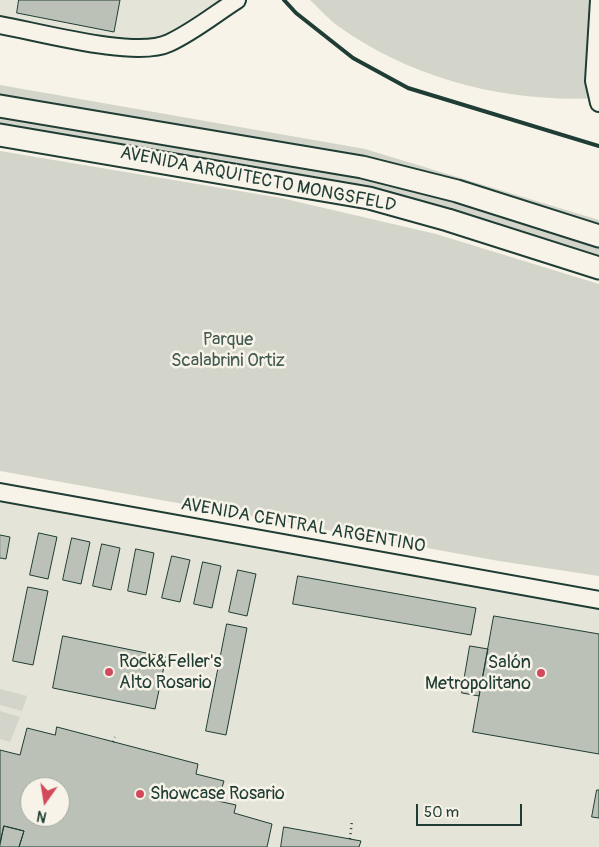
<!DOCTYPE html>
<html>
<head>
<meta charset="utf-8">
<style>
	body { margin:0 }
	#map { position:relative; width:599px; height:847px; overflow:hidden; background:#f7f3e8; font-family:Pangolin,sans-serif }
	canvas { display:block }
	.north { position:absolute; left:20px; top:777px; width:50px; height:50px; box-sizing:border-box; background:#f7f3e8; border:1px solid #a1aaa0; border-radius:50%; rotate:193deg; font-size:14px; font-weight:700; line-height:20px; text-align:center; color:#1f3d34 }
	.north::after { content:''; display:block; margin:auto; width:18px; height:22px; background:#d1495b; clip-path:polygon(50% 0,100% 100%,50% 72%,0 100%) }
	.scale { position:absolute; left:416px; top:804px; width:106px; height:22px; box-sizing:border-box; border:2px solid #1f3d34; border-top:0; padding-left:6px; font-size:15px; line-height:18px; white-space:nowrap; color:#1f3d34; -webkit-text-stroke:4px #f7f3e8; paint-order:stroke }
</style>
</head>
<body>
<div id="map">
<canvas width="599" height="847"></canvas>
<div class="north">N</div>
<div class="scale">50 m</div>
</div>
<script>
const ctx = document.querySelector('canvas').getContext('2d');
ctx.lineJoin = 'round';
function fill(path, color) { ctx.fillStyle = color; ctx.fill(path, 'evenodd'); }
function trace(path, color, width, dash) { ctx.strokeStyle = color; ctx.lineWidth = width; ctx.lineCap = dash ? 'butt' : 'round'; ctx.setLineDash(dash || []); ctx.stroke(path); }
function write(font, color, halo, rows, align = 'center') {
  ctx.font = font + ' Pangolin,sans-serif'; ctx.lineWidth = 5; ctx.setLineDash([]); ctx.textBaseline = 'middle'; ctx.strokeStyle = halo; ctx.fillStyle = color; for (const [text, x, y, turn = 0] of rows) {
    ctx.save(); ctx.translate(x, y); ctx.rotate((+turn || 0) * Math.PI / 180); ctx.textAlign = isNaN(turn) ? turn : align; if (halo) ctx.strokeText(text, 0, 0); ctx.fillText(text, 0, 0); ctx.restore();
  }
}
const built = new Path2D(`
	M0,0H231L209,25L172,51L144,55L0,29Z
	M0,492L599,600V847H0ZM30,787H60V817H30Z`);
const green = new Path2D(`
	M310,0H599V98C508,103 413,80 338,26C328,19 319,8 310,0Z
	M0,85L365,149L599,220V229L0,98Z
	M0,115L318,168L426,192L599,246V257L382,192L295,175L0,127Z
	M0,151L281,198L436,234L599,284V576L499,561L0,471Z
	M0,689L27,696L22,711L0,705Z
	M0,711L20,717L10,742L0,739Z`);
const building = new Path2D(`
	M19,0H120L114,32L17,13Z
	M39,533L57,537L48,579L30,575Z
	M0,535L10,537L6,559L0,558Z
	M72,538L90,542L81,584L63,580Z
	M102,544L120,548L111,590L93,586Z
	M136,549L154,553L146,595L128,591Z
	M172,556L190,560L180,602L162,598Z
	M203,562L221,566L212,608L194,604Z
	M238,570L256,574L247,616L229,612Z
	M298,576L476,608L471,635L293,604Z
	M28,587L48,591L33,665L13,661Z
	M494,616L599,634V754L473,732Z
	M227,624L247,628L226,735L206,731Z
	M63,636L166,657L155,709L53,688Z
	M470,646L488,649L479,696L462,693Z
	M57,727L198,764L196,774L224,781L218,801L236,805L234,813L272,824L267,847H19L24,831L4,826L0,843V750L20,755L27,728L55,735ZM30,787H60V817H30Z
	M597,790H599V818L592,817Z
	M4,826L24,831L19,847H0Z
	M284,827L361,841L359,847H281Z`);
const path = new Path2D(`
	M113,742L115,737
	M350,839L352,820`);
const minor = new Path2D(`
	M599,0L594,81L599,103
	M0,25C39,32 136,59 169,43C193,32 215,14 237,0
	M0,492L599,600`);
const major = new Path2D(`
	M0,106L362,167L457,191L599,236
	M0,135L369,198L448,220L599,268`);
const rail = new Path2D(`
	M284,0L296,13L353,58L408,88L599,146`);
const markers = [
	[109,672,5,"#d1495b"],
	[541,673,5,"#d1495b"],
	[140,794,5,"#d1495b"]
];
const streetNames = [
	["AVENIDA ARQUITECTO MONGSFELD",258,180,11],
	["AVENIDA CENTRAL ARGENTINO",303,526,10]
];
const parkNames = [
	["Parque",228,340],
	["Scalabrini Ortiz",228,361]
];
const poiNames = [
	["Rock&Feller's",119,662],
	["Alto Rosario",119,683],
	["Salón",531,663,"right"],
	["Metropolitano",531,684,"right"],
	["Showcase Rosario",150,794]
];
fill(built, '#e5e4d9');
fill(green, '#d3d5ca');
fill(building, '#bbc1b6');
trace(building, '#1f3d34', 1);
trace(minor, '#1f3d34', 20);
trace(major, '#1f3d34', 25);
trace(path, '#1f3d34', 2.5, [1, 4]);
trace(minor, '#f7f3e8', 16);
trace(major, '#f7f3e8', 21);
trace(rail, '#1f3d34', 4);
for (const [x, y, r, color] of markers) { const dot = new Path2D(); dot.arc(x, y, r, 0, 2 * Math.PI); ctx.fillStyle = color; ctx.fill(dot); trace(dot, '#f7f3e8', 2); }
write('18px', '#1f3d34', '#f7f3e8', streetNames);
write('18px', '#435b52', '#f7f3e8', parkNames);
write('18px', '#1f3d34', '#f7f3e8', poiNames, 'left');
</script>
</body>
</html>
